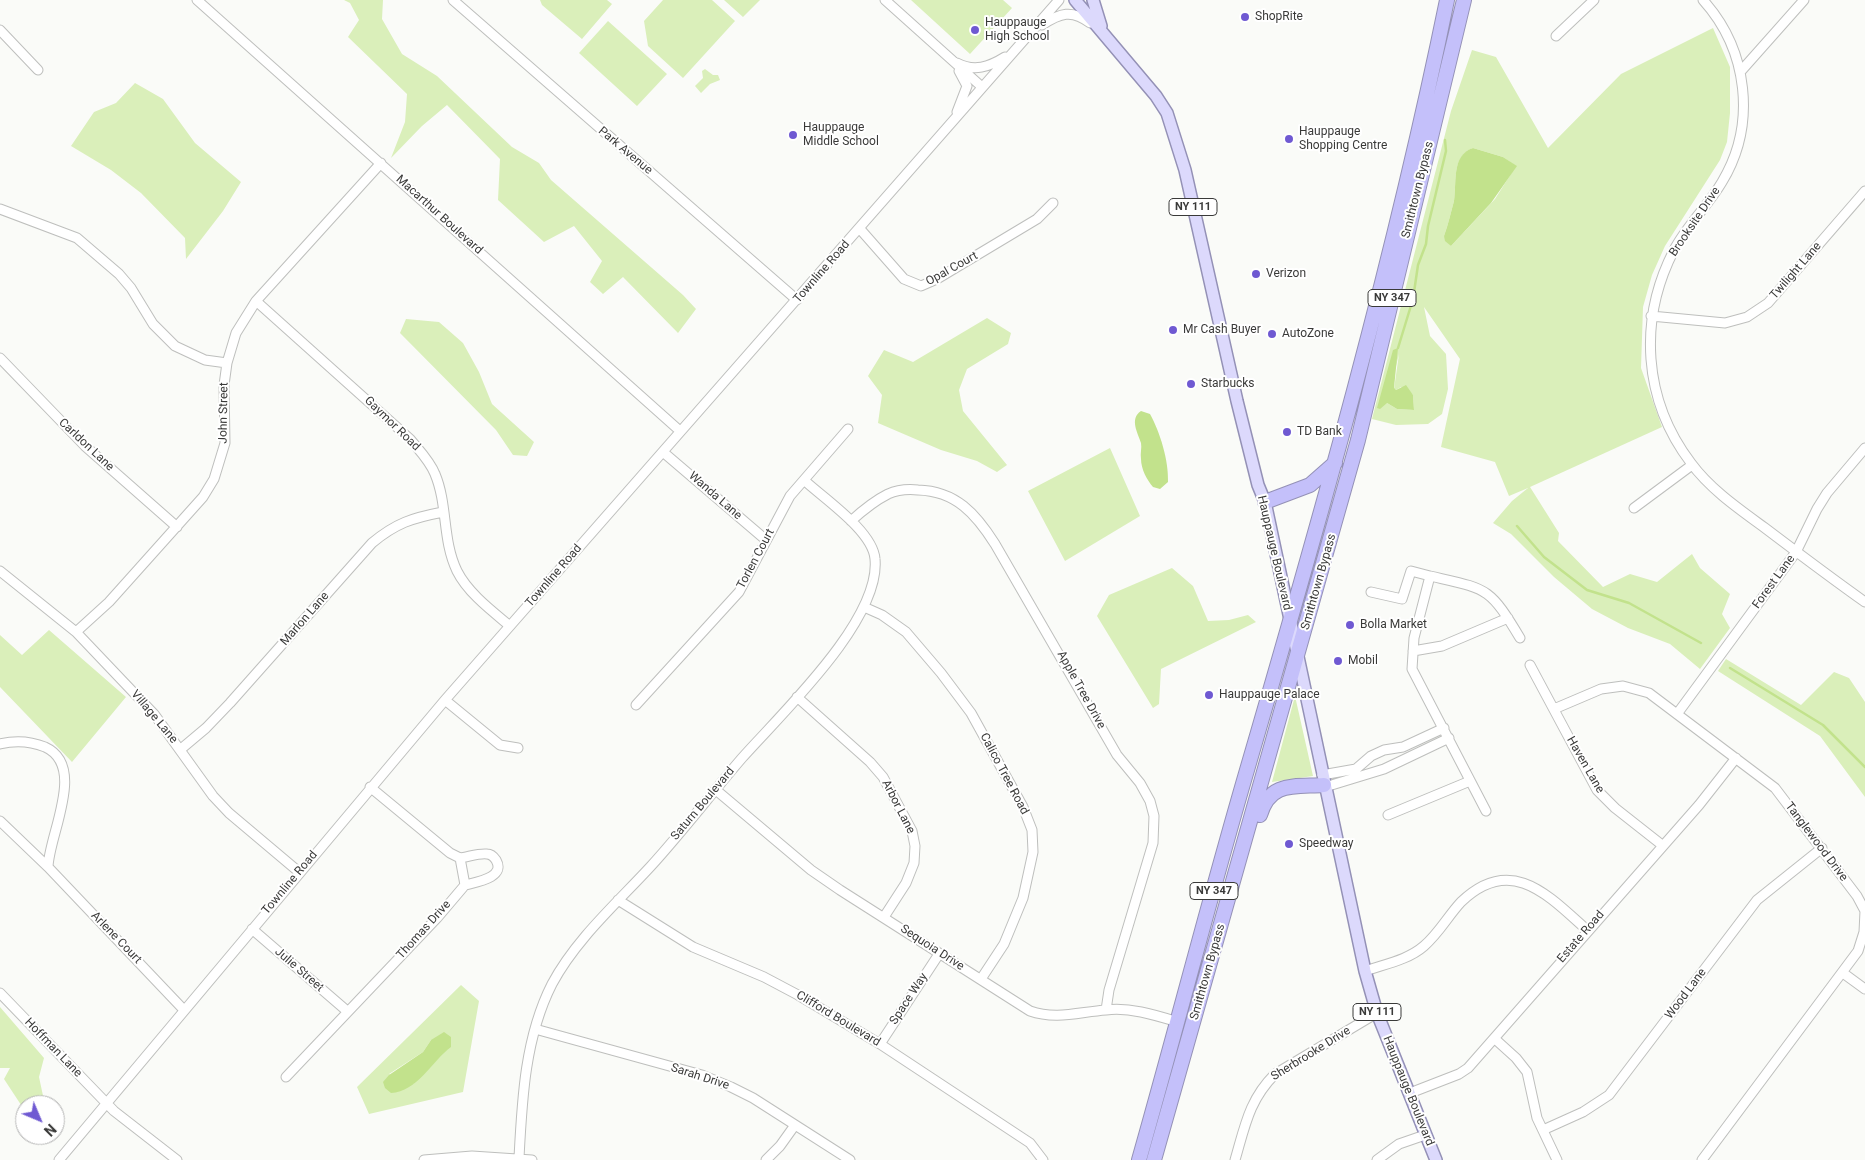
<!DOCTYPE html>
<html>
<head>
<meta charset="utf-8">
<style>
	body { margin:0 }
	#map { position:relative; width:1865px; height:1160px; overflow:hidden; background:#fafbf8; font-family:Roboto,sans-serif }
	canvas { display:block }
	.north { position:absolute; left:15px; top:1095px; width:50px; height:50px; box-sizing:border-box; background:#fff; border:1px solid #b0b0b0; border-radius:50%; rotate:135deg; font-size:14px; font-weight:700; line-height:20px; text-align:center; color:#3a3a39 }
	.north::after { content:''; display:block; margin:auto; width:18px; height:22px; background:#6f59d2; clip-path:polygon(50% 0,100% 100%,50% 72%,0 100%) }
</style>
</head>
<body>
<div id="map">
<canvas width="1865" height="1160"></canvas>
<div class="north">N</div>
</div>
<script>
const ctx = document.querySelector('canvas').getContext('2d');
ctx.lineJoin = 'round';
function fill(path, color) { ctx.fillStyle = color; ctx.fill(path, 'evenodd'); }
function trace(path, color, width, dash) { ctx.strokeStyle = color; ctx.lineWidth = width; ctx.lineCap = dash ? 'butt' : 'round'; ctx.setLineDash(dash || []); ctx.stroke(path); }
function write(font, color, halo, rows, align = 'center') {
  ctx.font = font + ' Roboto,sans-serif'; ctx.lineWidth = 4; ctx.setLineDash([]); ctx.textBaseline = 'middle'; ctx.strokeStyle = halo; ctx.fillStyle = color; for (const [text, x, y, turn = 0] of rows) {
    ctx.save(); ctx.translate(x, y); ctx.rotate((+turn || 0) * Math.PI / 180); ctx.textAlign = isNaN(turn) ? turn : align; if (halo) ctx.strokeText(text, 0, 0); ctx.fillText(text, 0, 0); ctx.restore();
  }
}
const green = new Path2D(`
	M344,0H383L382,19L402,54L437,76L512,147L539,163L551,180L683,295L696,309L678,333L623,277L603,294L590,282L602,261L574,226L544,242L498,200L500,159L447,105L422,126L391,158L405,122L407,94L348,37L359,20L350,3Z
	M540,0H607L612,4L582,39L542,5Z
	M663,0H712L735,21L683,78L648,46L644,21Z
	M724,0H760L743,17Z
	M911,0H1003L1012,8L970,54Z
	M608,21L667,74L637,106L579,53Z
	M1713,28L1730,67V113L1727,142L1720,160L1665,246L1652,275L1643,307L1641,368L1662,427L1530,487L1559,533L1558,541L1603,587L1630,574L1657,582L1692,554L1700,568L1730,594L1722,614L1730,628L1700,669L1670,644L1628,628L1592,609L1554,577L1511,534L1493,523L1512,501L1528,488L1509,496L1495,462L1441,447L1460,359L1424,307L1430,336L1446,354L1448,389L1442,414L1428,424L1396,425L1372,419L1451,111L1472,50L1496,57L1548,148L1621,74ZM1473,148L1503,157L1516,166L1495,199L1451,246L1444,236C1448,225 1451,212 1454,201C1457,183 1451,156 1473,148ZM1399,354L1394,389L1396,390L1401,387L1413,395L1414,410L1397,409L1387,403Z
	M705,69L713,75H718L720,80L710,84L701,93L695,86L703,78L702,71Z
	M135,83L163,99L195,143L241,182L223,211L186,259L185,238L141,193L111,170L71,146L94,112L116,103Z
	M987,318L1011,333L1008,344L967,369L959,390L963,411L1007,465L997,472L977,461L941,450L878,423L882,395L868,376L884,350L913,362Z
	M406,319L439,322L463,343L479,372L492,404L534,442L527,456L513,455L496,430L400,333Z
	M1110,448L1140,516L1065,561L1028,491Z
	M1172,568L1193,586L1208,621L1229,620L1248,615L1256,622L1161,669L1159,704L1153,708L1097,616L1109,595Z
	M49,630L126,697L72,762L0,687V635L22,655Z
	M1726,659L1801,705L1834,672L1849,678L1865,702V797L1820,736L1718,671Z
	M1295,696L1313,776L1272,782Z
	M461,985L479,1001L463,1092L369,1114L357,1087ZM431,1040L443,1053L413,1084L389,1074L423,1052Z
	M0,1007L44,1058L39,1077L45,1105H25V1111L4,1079L10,1068H0Z`);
const water = new Path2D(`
	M1473,148L1503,157L1517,166L1491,203L1451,246L1445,241L1444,236C1448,225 1451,212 1454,201C1457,183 1451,155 1473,148Z
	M1398,348L1394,388L1396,390L1406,385L1413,395L1414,410L1397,409L1387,403L1380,409L1377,408L1393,350Z
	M1141,411L1150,414C1160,432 1169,461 1168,482L1160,489L1153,487C1147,480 1141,469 1141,459C1140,453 1142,448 1141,443C1138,433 1129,419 1141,411Z
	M444,1032L451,1037V1047C432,1061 417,1092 391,1093L385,1088L383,1082L389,1075L423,1052L431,1040Z`);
const stream = new Path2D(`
	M1398,348L1413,299L1418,265L1426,244L1428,226L1446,151L1445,140
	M1517,526L1544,557L1587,590L1629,603L1701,643
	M1730,668L1823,725L1865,767`);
const minor = new Path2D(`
	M197,0L680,431
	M453,0L797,300
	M885,0L982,87
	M1703,0C1748,50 1757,124 1722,182C1708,206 1687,225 1674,250C1638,320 1643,400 1691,463C1710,489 1739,509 1765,528C1798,553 1831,578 1865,602
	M1042,25C1060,13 1072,9 1090,23
	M0,30L38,70
	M1556,36L1594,0
	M957,63C974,72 989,67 1005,57
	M1741,71L1804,0
	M957,112L967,86L959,71
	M0,209L77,238L119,274L131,288L153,324L175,346L205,360L227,363
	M860,229L904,279L921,286L937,279L1037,219L1053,203
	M256,301L410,439C419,450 430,461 435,474C448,505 442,540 457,571C468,593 492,611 510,626
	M1651,316L1725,323L1747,317L1768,303L1865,191
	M0,358L85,446L177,527
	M663,452L766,540
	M1634,508L1692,465
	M851,521C862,511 874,501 888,494C897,490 908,489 918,490C956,491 976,514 995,544L1117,755L1140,783L1150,801L1154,816L1153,843L1109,990L1106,1010
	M0,571L76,632L154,714L213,796L229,813L299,872
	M1430,576C1487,589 1489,586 1520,638
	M1371,592L1402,599L1411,571L1430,576L1414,638L1412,669L1486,811
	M864,607L882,615L906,632L941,673L971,713L1023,807L1032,830L1033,852L1023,898L1004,944L981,979
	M76,632L109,602L203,497L214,479L225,443L224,385L227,363L236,333L256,301L381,163
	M1413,651L1442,646L1508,618
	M1530,665L1597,790L1615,808L1662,845
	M797,697L870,762L883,777L912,831L915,846L914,863L906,883L884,917
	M445,700L500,745L518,748
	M636,705L739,592L790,496L848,429
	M1554,709L1601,689L1623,686L1649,693L1775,788L1857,896L1865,911L1864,932L1858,951L1702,1160
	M1677,714L1796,552L1817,509L1827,493L1865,448
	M0,744C16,740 30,741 45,747C87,766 49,834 48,867L0,821
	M181,749L206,728L230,703L372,543C396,523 412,518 443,512
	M1322,775L1356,769L1371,756L1384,750L1403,747L1444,728
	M1325,787L1384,769L1449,738
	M716,790L811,870L840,890L1030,1011C1056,1020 1079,1012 1106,1010C1130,1007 1155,1015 1178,1022
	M1388,815L1470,781
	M460,858C468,857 479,853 487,854C491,854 494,857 496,860C506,878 476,882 465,885
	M48,867L183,1009
	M618,900L693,947L764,977L798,995L880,1044L1030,1143L1043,1160
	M252,929L347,1011
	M1365,971C1385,964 1408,960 1424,946C1439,933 1448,916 1461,902C1511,854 1548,895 1587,930
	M1843,973L1865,989
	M0,993L114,1111L177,1160
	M535,1029L702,1075L731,1087L753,1098L850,1160
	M1495,1039L1516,1058L1527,1072L1537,1118L1557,1160
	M880,1044L939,954
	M286,1077L437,918L465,885L460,858L450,853L370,787
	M1410,1093L1459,1074L1468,1068L1699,805L1736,758
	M1543,1130L1583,1112L1609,1095L1757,900L1822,848
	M519,1158C522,1099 525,1037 552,984C576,939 617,903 651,866C682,832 711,794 742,758C781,714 881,620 875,559C873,531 823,498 804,480
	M59,1160L445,700L1059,0
	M424,1160L472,1156L532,1160
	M766,1160L780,1146L795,1125
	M1235,1160C1245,1126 1249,1100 1275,1074L1377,1013
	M1377,1160L1399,1144L1425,1135`);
const major = new Path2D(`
	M1075,0L1156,96L1167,113L1185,170L1237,401L1258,485L1265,502L1365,971L1377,1013L1436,1160
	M1093,0L1101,26`);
const highway = new Path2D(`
	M1265,502L1310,485L1335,463
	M1260,815C1270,781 1294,787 1324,785
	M1139,1160C1176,1030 1209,900 1247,770C1321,516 1394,260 1447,0
	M1154,1160L1358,440L1464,0`);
const markers = [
	[1245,17,5,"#6f59d2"],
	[975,30,5,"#6f59d2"],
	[793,135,5,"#6f59d2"],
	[1289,139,5,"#6f59d2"],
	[1256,274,5,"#6f59d2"],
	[1173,330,5,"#6f59d2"],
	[1272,334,5,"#6f59d2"],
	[1191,384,5,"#6f59d2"],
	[1287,432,5,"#6f59d2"],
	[1350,625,5,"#6f59d2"],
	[1338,661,5,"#6f59d2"],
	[1209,695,5,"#6f59d2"],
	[1289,844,5,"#6f59d2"]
];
const shields = [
	[1193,207,48],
	[1392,298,48],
	[1214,891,48],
	[1377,1012,48]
];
const shieldNames = [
	["NY 111",1193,207],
	["NY 347",1392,298],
	["NY 347",1214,891],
	["NY 111",1377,1012]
];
const poiNames = [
	["ShopRite",1255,17],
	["Hauppauge",985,23],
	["High School",985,37],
	["Hauppauge",803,128],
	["Middle School",803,142],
	["Hauppauge",1299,132],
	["Shopping Centre",1299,146],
	["Verizon",1266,274],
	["Mr Cash Buyer",1183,330],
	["AutoZone",1282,334],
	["Starbucks",1201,384],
	["TD Bank",1297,432],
	["Bolla Market",1360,625],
	["Mobil",1348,661],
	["Hauppauge Palace",1219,695],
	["Speedway",1299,844]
];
const streetNames = [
	["Park Avenue",625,151,40],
	["Smithtown Bypass",1418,190,-76],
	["Macarthur Boulevard",439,215,42],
	["Brooksite Drive",1695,222,-56],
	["Opal Court",952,269,-29],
	["Twilight Lane",1796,271,-49],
	["Townline Road",822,272,-49],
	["John Street",224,413,-89],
	["Gaymor Road",392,424,44],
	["Carldon Lane",86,445,43],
	["Wanda Lane",715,496,41],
	["Hauppauge Boulevard",1274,553,77],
	["Torlen Court",756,559,-62],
	["Townline Road",554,576,-49],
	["Smithtown Bypass",1319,582,-74],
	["Forest Lane",1774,582,-54],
	["Marlon Lane",305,619,-49],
	["Apple Tree Drive",1081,690,61],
	["Village Lane",154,717,50],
	["Haven Lane",1585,765,60],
	["Calico Tree Road",1004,774,62],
	["Saturn Boulevard",703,804,-50],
	["Arbor Lane",898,807,63],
	["Tanglewood Drive",1816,842,53],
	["Townline Road",290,883,-50],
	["Thomas Drive",424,930,-48],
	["Estate Road",1581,937,-49],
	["Arlene Court",116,938,46],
	["Sequoia Drive",932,948,33],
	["Julie Street",299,970,41],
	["Smithtown Bypass",1208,972,-74],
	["Wood Lane",1686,994,-53],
	["Space Way",909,999,-57],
	["Clifford Boulevard",838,1019,31],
	["Hoffman Lane",53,1048,46],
	["Sherbrooke Drive",1311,1054,-32],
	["Sarah Drive",700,1077,18],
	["Hauppauge Boulevard",1408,1091,68]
];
fill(green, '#daefba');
fill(water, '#c2e28c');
trace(stream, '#c2e28c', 2.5);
trace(minor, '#bebfbd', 11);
trace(major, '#9491b6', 14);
trace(highway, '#9491b6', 16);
trace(minor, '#fff', 9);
trace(major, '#dcd9fc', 11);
trace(highway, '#c4c0fa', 14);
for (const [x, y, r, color] of markers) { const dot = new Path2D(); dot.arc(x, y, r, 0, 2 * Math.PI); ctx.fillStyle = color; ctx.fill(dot); trace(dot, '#fff', 2); }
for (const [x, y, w] of shields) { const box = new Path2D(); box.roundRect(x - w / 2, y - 8.5, w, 17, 4); ctx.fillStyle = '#fff'; ctx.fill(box); trace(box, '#3a3a39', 1); }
write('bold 11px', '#3a3a39', null, shieldNames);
write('12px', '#3a3a39', '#fff', poiNames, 'left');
write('12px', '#3a3a39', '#fff', streetNames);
</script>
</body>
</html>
